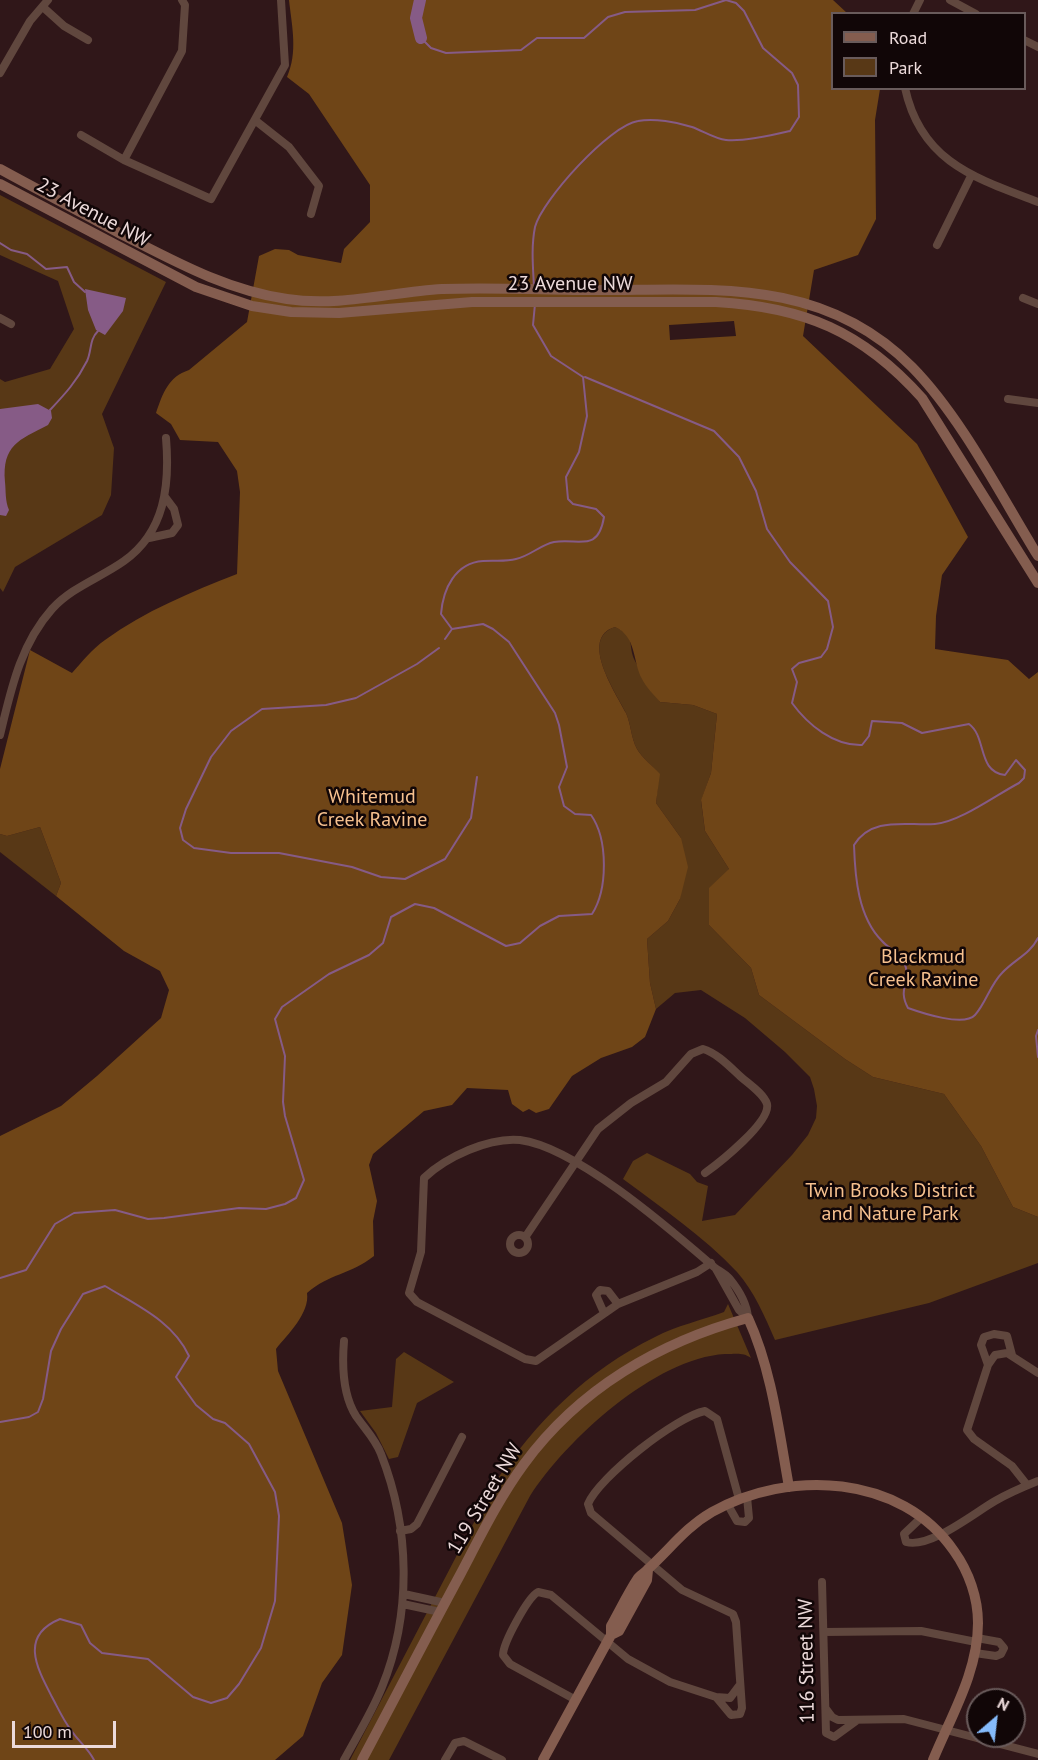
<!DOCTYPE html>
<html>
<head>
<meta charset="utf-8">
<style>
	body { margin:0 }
	#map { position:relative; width:1038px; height:1760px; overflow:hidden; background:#301719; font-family:"PT Sans",sans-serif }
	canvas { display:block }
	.legend { position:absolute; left:831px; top:12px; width:195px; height:78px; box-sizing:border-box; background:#110607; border:2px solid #695b5b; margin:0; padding:8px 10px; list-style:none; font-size:18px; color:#ecdada }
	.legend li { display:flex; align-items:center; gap:12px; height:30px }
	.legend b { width:30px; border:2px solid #695b5b }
	.north { position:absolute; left:966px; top:1688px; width:60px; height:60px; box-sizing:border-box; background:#110607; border:2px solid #695b5b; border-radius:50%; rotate:28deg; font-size:16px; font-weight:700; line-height:24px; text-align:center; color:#ecdada }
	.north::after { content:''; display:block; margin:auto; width:21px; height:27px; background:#85bbfb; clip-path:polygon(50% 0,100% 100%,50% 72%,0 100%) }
	.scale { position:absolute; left:12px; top:1721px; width:104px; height:27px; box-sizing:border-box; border:3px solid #ecdada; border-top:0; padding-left:8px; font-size:18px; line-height:21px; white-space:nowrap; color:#ecdada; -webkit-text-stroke:4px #110607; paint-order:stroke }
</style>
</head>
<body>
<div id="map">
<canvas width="1038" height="1760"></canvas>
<ul class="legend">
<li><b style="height:8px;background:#845d4f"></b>Road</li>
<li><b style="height:16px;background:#583816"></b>Park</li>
</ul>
<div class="north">N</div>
<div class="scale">100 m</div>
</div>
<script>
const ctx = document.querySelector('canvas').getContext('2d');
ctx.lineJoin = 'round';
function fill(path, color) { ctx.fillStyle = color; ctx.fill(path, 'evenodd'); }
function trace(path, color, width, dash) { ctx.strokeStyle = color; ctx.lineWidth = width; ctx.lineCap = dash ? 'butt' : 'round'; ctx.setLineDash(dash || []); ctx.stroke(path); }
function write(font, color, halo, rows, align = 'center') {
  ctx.font = font + ' "PT Sans",sans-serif'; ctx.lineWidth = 5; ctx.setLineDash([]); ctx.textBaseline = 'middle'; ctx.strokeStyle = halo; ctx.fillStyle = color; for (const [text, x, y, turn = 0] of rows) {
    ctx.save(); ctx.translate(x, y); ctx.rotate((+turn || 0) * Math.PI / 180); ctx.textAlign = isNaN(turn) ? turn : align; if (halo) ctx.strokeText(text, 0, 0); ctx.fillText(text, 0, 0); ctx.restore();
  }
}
const green = new Path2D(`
	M0,195L166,282L102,414L114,448L111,495L102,515L15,567L3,592L0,588V379L5,382L50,369L74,329L58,281L0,255Z
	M615,627C637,637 627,645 635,661C642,675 651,688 660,702L693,705L717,714L711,773L701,801L705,831L729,869L709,925L751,968L759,995L845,1059L873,1077L944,1094L981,1146L1013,1207L1038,1217V1263L929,1303L775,1340C765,1317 754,1291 737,1272C703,1236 662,1208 623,1179L633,1161L647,1153L690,1174L697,1182L708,1186L702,1221L735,1215L792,1155L808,1135L816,1118L817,1106L814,1089L810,1077L785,1052L745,1018L701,990L675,993L656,1009L650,983L647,939L668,921L680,899L681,838L656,803L659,774C653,766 642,758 637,749C631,738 631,724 626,713C617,694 578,639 615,627Z
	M40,827L61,883L56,896L0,852V834L7,836Z
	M728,1304L751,1358C743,1352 736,1354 725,1354C655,1358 566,1440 530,1496L389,1760H350L494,1484C537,1421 586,1371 655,1337C676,1326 702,1320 724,1312Z
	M404,1352L454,1382L417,1403L398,1457L389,1459L376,1433L360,1411L392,1407L396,1359Z`);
const forest = new Path2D(`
	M289,0H833L847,13L832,14V88L880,89L875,120L876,219L858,255L814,270L803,336L917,444L968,537L942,575L936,616L935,649L1008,660L1029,679L1038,672V1217L1013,1207L981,1146L944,1094L873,1077L845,1059L759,995L751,968L709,925V888L729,869L705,831L701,800L711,773L717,714L693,705L660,702C654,695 646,687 642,679C632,660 637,637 615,627C578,638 617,695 626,713C631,724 631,738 637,749C642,758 653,766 660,774L656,803L681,838L688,867L680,899L668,921L647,939L650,983L656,1009L645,1037L632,1047L601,1058L572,1076L549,1109L536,1113L529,1109L523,1112L512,1104L508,1090L467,1088L452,1105L424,1111L373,1154L369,1165L377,1201L373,1221L374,1256C350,1275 330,1273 307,1293C310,1313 288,1334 276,1349L278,1371L342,1523L352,1585L342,1655L322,1683L303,1736L275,1760H0V1136L61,1106L97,1076L161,1018L169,990L160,971L124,951L56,896L61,883L40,827L7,836L0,834V769L30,650L72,673C82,662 92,649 105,640C145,611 191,592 237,574L240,492L237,471L218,442L180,440L171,424L156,413C163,393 168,377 189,370L247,322L259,256L275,249L289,250L298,255L341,263L344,249L370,222V185L309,94L287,77C298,52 292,27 289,0ZM734,321L736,336L670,340L669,325Z`);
const water = new Path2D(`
	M85,289L126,298L123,311L105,335L96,330L88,310Z
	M38,404L51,411L52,418L48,425C19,440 2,445 5,482C6,491 5,501 9,510L6,516L0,515V409Z`);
const stream = new Path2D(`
	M421,38L431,48L446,53L521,50L537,38H584L608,17L625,12L695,10L726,0L736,3L744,11L763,48L792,73L798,85L799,117L790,131C773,135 744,142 726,140C715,139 703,131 692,127C677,122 654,118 638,121C610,125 542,200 535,227C531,247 533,267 534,287
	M0,243L11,250L27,254L46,269L67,267L74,282L85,292
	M585,377L714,431L739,457L756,491L767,529L790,562L828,601L833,627L827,649L821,657L799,663L792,669L797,682L792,703C808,725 834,746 862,745L869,736L872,721L902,723L922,733L969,724C987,737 977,772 1005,775L1016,760L1025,770L1024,778L1019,783C996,795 960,822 935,824C906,826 872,816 854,845C855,877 858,917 882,941C890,950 903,954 906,968C909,983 898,990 908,1008C922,1013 964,1027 975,1015C986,1003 990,985 1002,973C1014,960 1030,954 1038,938
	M50,410C65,394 77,381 87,361C92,350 89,340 98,331
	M445,639L452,629
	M439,648L417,664L356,698L326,705L262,709L231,731L211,757L186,809L180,828L183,840L194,848L231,853H279L352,867L381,877L405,879L445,859L471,818L477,777
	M1038,1030L1036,1036L1038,1057
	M0,1278L26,1270L55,1224L74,1213L115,1210L148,1219L164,1218L239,1208L266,1209L285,1204L296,1198L304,1180L285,1116L283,1102L285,1056L275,1019L282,1007L329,974L369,955L383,943L391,917L415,904L434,908L506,946L520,943L540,926L559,916L592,914C608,889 608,839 591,815L575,814L564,806L559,787L567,767L559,725L555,713L509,642L493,629L483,624L452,629L441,614C443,589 455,563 483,561C494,560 505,562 516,559C530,556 540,545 554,542C579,538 598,553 604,517L596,509L573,504L568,499L566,477L579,452L587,416L583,377L551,356L533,325L535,304
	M0,1422L29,1417L38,1412L43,1399L51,1351L61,1329L83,1294L105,1286C136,1305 173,1321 189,1356L176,1377L196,1405L213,1419L225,1423L249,1444L275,1492L279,1516L275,1601L261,1648L239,1684L227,1698L211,1703L193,1697L148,1659L102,1653L90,1643L81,1625L60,1619C19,1636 37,1668 52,1697C58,1708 63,1720 71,1730C78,1741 88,1748 94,1760`);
const river = new Path2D(`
	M420,0L416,18L421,38`);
const street = new Path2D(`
	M950,0L976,14
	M44,8L64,26L88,40
	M913,14L920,0
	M1024,40L1038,47
	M0,73L30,21L48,0
	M905,88C921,162 975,178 1038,202
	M256,121L289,147L319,186L311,214
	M81,135L124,160L211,199L285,65L281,0
	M124,160L182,51L185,5L182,0
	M937,245L971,176
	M1023,298L1038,304
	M0,318L11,324
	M1008,399L1038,403
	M149,538L172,533L178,525L174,509L165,497
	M0,735C11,690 20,645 52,609C72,587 100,578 124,561C165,532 170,485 166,438
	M510 1244a9 9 0 1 1 18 0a9 9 0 1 1-18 0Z
	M526,1236L598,1129L631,1103L666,1082L691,1054L703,1049C717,1053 730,1067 741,1077C749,1084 764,1094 767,1104C771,1122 719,1163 705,1173
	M711,1263L697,1272L618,1304L536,1361L525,1359L417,1302L409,1293L421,1252L424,1178C446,1157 489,1137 520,1140C576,1147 671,1230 714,1267C719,1271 724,1273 729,1278C739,1290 747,1303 748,1318
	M716,1269L739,1310L748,1318
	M604,1313L596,1295L600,1290L608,1291L618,1304
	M988,1365L981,1345L984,1337L994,1334L1007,1336L1012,1355
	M1027,1485L1012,1466L974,1439L967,1430L988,1365L995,1355L1007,1353L1038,1373
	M728,1505L737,1521L745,1522L749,1518L747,1497
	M922,1517L904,1534L906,1542C930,1549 974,1513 995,1501C1009,1493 1023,1487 1038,1481
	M400,1531L411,1529L417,1524L462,1437
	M822,1582L826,1733L834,1737L856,1721
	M404,1594L445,1603
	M403,1604L440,1612
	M824,1632L921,1631L976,1642
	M975,1653L996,1656L1001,1654L1004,1648L999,1642L977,1638
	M716,1697L730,1698L739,1686
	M576,1700L510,1664L503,1655C503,1643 528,1597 538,1592L551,1595L628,1659L670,1682L716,1697L731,1715L740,1714L742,1708L736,1622L733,1614L682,1590L591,1513L588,1504C599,1477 677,1416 705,1411L717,1419L739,1499
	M826,1709L832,1717L838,1720L904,1719L1038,1754
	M344,1760C357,1736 372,1712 382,1687C412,1613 410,1528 381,1454C376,1440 365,1429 356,1416C342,1394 342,1365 344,1341
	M445,1760L455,1743L464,1741L502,1760`);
const secondary = new Path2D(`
	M0,169C40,191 81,212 121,234C176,262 226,290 287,299C339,307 391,292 442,289C494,287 546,290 598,290C713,290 823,277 912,367C962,418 1001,496 1038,556
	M0,184L196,287L252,306L291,312L339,313L472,302H716C804,307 862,331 922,398L1038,583
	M611,1635L619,1631L647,1580L648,1570
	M362,1760C395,1698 427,1636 460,1575C480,1537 499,1498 524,1464C579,1389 659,1342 748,1318C772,1370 779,1432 789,1487
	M543,1760L611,1635V1626C620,1610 628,1593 638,1578C641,1574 645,1573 648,1569C670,1549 686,1527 712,1512C789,1469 901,1474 954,1551C969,1572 978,1598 978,1623C978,1672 951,1716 933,1760`);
const streetNames = [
	["23 Avenue NW",93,213,28],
	["23 Avenue NW",570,284],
	["119 Street NW",485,1499,-59],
	["116 Street NW",807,1661,-91]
];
const parkNames = [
	["Whitemud",372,797],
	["Creek Ravine",372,820],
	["Blackmud",923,957],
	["Creek Ravine",923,980],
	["Twin Brooks District",890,1191],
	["and Nature Park",890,1214]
];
fill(green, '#583816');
fill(forest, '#6f4517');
fill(water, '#865b86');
trace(stream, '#865b86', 2);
trace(river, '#865b86', 12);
trace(street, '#60473e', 8);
trace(secondary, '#845d4f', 10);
write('20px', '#ecdada', '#110607', streetNames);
write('20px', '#f7c18f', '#110607', parkNames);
</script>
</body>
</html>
